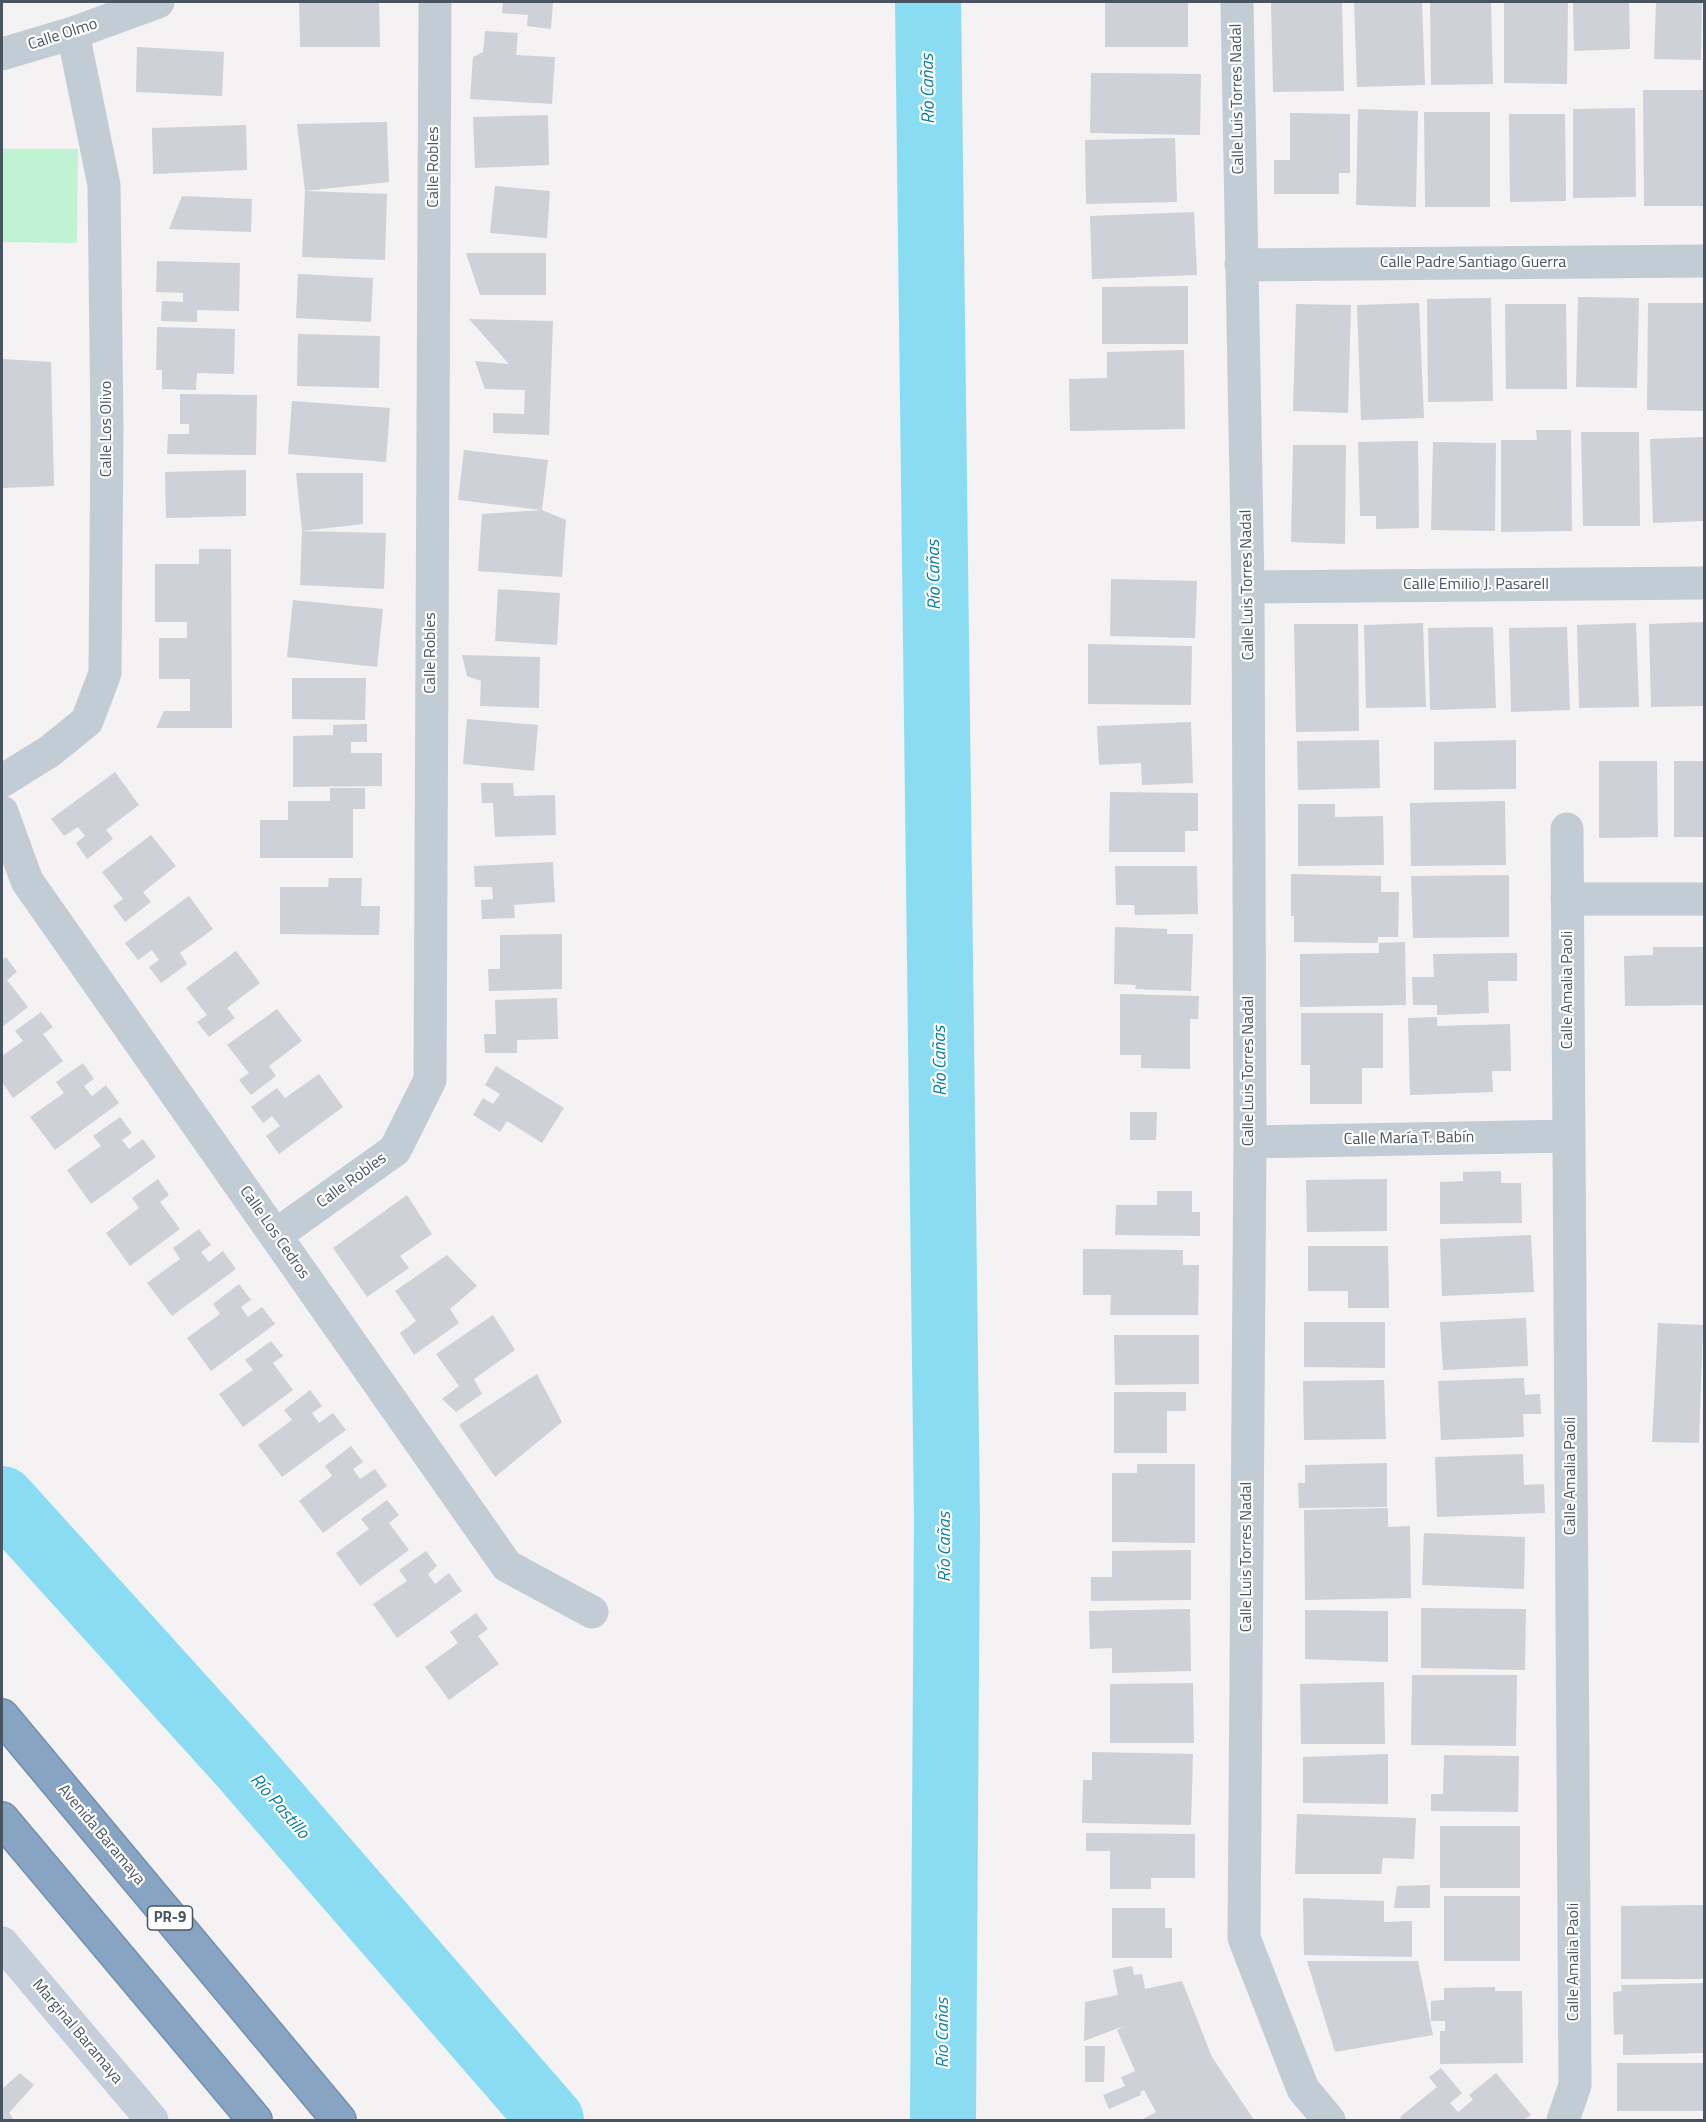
<!DOCTYPE html>
<html>
<head>
<meta charset="utf-8">
<style>
	body { margin:0 }
	#map { position:relative; width:1706px; height:2122px; overflow:hidden; background:#f4f2f2; font-family:"Titillium Web",sans-serif }
	canvas { display:block }
	.frame { position:absolute; inset:0; border:3px solid #485561; pointer-events:none }
</style>
</head>
<body>
<div id="map">
<canvas width="1706" height="2122"></canvas>
<div class="frame"></div>
</div>
<script>
const ctx = document.querySelector('canvas').getContext('2d');
ctx.lineJoin = 'round';
function fill(path, color) { ctx.fillStyle = color; ctx.fill(path, 'evenodd'); }
function trace(path, color, width, dash) { ctx.strokeStyle = color; ctx.lineWidth = width; ctx.lineCap = dash ? 'butt' : 'round'; ctx.setLineDash(dash || []); ctx.stroke(path); }
function write(font, color, halo, rows, align = 'center') {
  ctx.font = font + ' "Titillium Web",sans-serif'; ctx.lineWidth = 4.5; ctx.setLineDash([]); ctx.textBaseline = 'middle'; ctx.strokeStyle = halo; ctx.fillStyle = color; for (const [text, x, y, turn = 0] of rows) {
    ctx.save(); ctx.translate(x, y); ctx.rotate((+turn || 0) * Math.PI / 180); ctx.textAlign = isNaN(turn) ? turn : align; if (halo) ctx.strokeText(text, 0, 0); ctx.fillText(text, 0, 0); ctx.restore();
  }
}
const green = new Path2D(`
	M2,149H78L77,243L2,242Z`);
const river = new Path2D(`
	M928,2L947,1520L943,2120
	M2,1499L241,1763L551,2120`);
const building = new Path2D(`
	M299,2H379L380,47H300Z
	M503,2H553L551,29L527,26L528,15L502,13Z
	M1105,2H1188V47H1105Z
	M1271,2H1342L1344,91L1273,92Z
	M1354,2H1422L1425,85L1357,87Z
	M1430,2H1491L1493,84L1431,85Z
	M1504,2H1568L1567,84L1504,83Z
	M1573,2H1629L1630,49L1574,51Z
	M1656,2H1702L1701,60L1654,59Z
	M485,31L518,33L516,55L555,57L552,104L470,99L473,57L483,52Z
	M137,47L224,52L222,96L136,92Z
	M1091,73L1201,74L1200,135L1090,133Z
	M1643,90H1704V206H1644Z
	M1635,108L1636,197L1573,198V109Z
	M1358,109L1418,111L1416,207L1356,205Z
	M1424,112H1490V207H1425Z
	M1290,113L1350,114V173H1339V194H1274V160H1290Z
	M1509,114H1565L1566,201L1510,202Z
	M548,115L549,165L475,168L473,117Z
	M387,122L389,182L305,191L297,124Z
	M246,125L247,170L153,174L152,128Z
	M1175,138L1177,202L1086,204L1085,140Z
	M495,186L550,191L547,238L490,233Z
	M305,191L387,194L385,260L302,257Z
	M182,196L252,199L251,232L169,229Z
	M1194,212L1197,275L1092,279L1090,216Z
	M466,253H546V295H480Z
	M157,261L240,263L239,311L197,310V322L161,321L162,301L183,302V293L156,292Z
	M298,274L373,278L371,322L296,318Z
	M1188,286V344H1102V287Z
	M1578,297L1639,298L1637,388L1576,387Z
	M1491,298L1493,401L1428,402L1427,299Z
	M1419,303L1424,418L1361,420L1357,305Z
	M1648,303H1704V411L1647,410Z
	M1296,304L1351,305L1348,413L1293,411Z
	M1505,304H1566L1567,389H1506Z
	M469,319L553,321L549,435L493,433V413L524,414L525,390L485,389L475,361L509,364Z
	M157,327L235,329L234,374L197,373L196,390L162,389V370H156Z
	M298,334L380,336L379,388L297,386Z
	M1184,350L1185,429L1070,431L1069,379L1107,378V352Z
	M2,359L51,362L54,486L2,488Z
	M180,394L257,395L256,455L167,454L168,434H189V424H180Z
	M292,401L390,408L386,462L288,454Z
	M1536,430H1571L1572,531L1501,532V440H1537Z
	M1581,432H1639L1640,526H1583Z
	M1704,437V521L1653,523L1650,439Z
	M1418,441L1419,528L1376,529V516H1360L1358,442Z
	M1433,442L1496,443L1495,531L1431,530Z
	M1293,445H1346L1345,544L1291,542Z
	M464,450L548,460L542,510L458,500Z
	M246,470V516L166,518L165,472Z
	M296,473H363V524L302,531L386,533L384,589L300,585L302,531Z
	M542,510L566,520L562,577L478,571L482,514Z
	M199,549H231L232,728H156L164,711H190V679H159V638H187V622H155V564H199Z
	M1111,579L1197,581L1195,638L1110,636Z
	M498,589L560,593L557,645L495,641Z
	M293,600L383,609L377,667L287,657Z
	M1704,622V706L1651,707L1649,624Z
	M1423,623L1426,707L1366,708L1364,625Z
	M1636,623L1639,707L1579,708L1577,625Z
	M1294,624H1358L1359,731L1296,732Z
	M1493,627L1496,708L1430,710L1428,628Z
	M1567,627L1570,710L1511,712L1509,628Z
	M1088,644L1192,646L1191,705L1088,704Z
	M462,655L540,657L539,708L480,706L481,681L467,676Z
	M292,678H366L365,720L292,719Z
	M467,719L538,725L534,771L463,764Z
	M1191,722L1193,783L1142,785L1141,763L1099,765L1097,726Z
	M367,724V742H351V753H382V786L293,787V736L333,735V725Z
	M1379,740L1380,788L1298,790L1297,741Z
	M1516,740V789L1434,790V742Z
	M1599,761H1657L1658,837L1599,838Z
	M1674,761H1704V837H1674Z
	M115,772L139,805L106,830L113,839L87,859L76,843L85,836L78,827L64,836L51,819Z
	M481,783H513L514,796L555,795L556,835L495,837L493,803H482Z
	M330,788H365V809H353V858H260V820H288V801H330Z
	M1110,792L1198,793V831H1185V852H1109Z
	M1505,801L1506,865L1411,866L1410,803Z
	M1298,804H1335V817L1383,816L1384,865L1298,866Z
	M151,835L176,866L143,892L151,902L125,922L113,906L123,899L102,872Z
	M553,862L555,902L514,905L515,918L482,919L481,900L493,899L492,887H475L474,866Z
	M1115,866H1197L1198,914L1135,915L1134,905H1116Z
	M1291,874L1381,876V892H1399L1398,937H1378V943L1294,942V916H1291Z
	M1509,875V937L1413,938L1411,876Z
	M329,878H362L361,906H380L379,935L280,934V887H328Z
	M189,896L213,929L180,953L187,964L161,983L149,967L159,960L152,950L138,960L125,943Z
	M1115,927L1167,929V934H1193L1191,991L1135,989L1136,985L1114,984Z
	M562,934V989L489,991L488,969H500V935Z
	M1405,942L1406,1005L1300,1007V954L1379,953V943Z
	M1653,947H1704V1005L1625,1006L1624,956L1653,955Z
	M236,951L260,983L227,1008L235,1018L209,1037L197,1022L207,1015L186,988Z
	M1517,953V981H1488L1489,1013L1437,1015V1005H1413L1412,977H1434L1433,954Z
	M6,957L17,972L7,980L28,1007L2,1027V960Z
	M1120,994L1199,996L1198,1019H1190V1069L1141,1068V1055H1120Z
	M557,998L558,1039L517,1040V1053H485L484,1034H496L495,1000Z
	M277,1009L302,1041L269,1066L276,1076L251,1095L239,1080L249,1073L227,1045Z
	M41,1012L53,1027L43,1034L63,1061L13,1098L2,1082V1056L23,1041L15,1031Z
	M1301,1013H1383V1068H1362V1104H1310V1065H1301Z
	M1437,1017V1026L1510,1024L1511,1071H1492L1493,1092L1410,1095L1408,1018Z
	M83,1063L94,1079L84,1086L92,1096L106,1085L119,1103L55,1150L30,1117L64,1093L56,1082Z
	M496,1066L564,1108L542,1143L507,1121L500,1132L473,1115L483,1098L493,1104L500,1094L485,1085Z
	M319,1074L343,1107L279,1154L266,1136L280,1126L272,1116L263,1123L251,1107L277,1088L285,1098Z
	M1130,1112H1157L1156,1140H1130Z
	M120,1117L132,1133L122,1140L129,1149L143,1139L156,1157L91,1204L67,1170L101,1146L93,1136Z
	M1501,1171V1183H1521L1522,1223L1440,1224V1182L1463,1181V1172Z
	M158,1179L169,1195L160,1202L180,1229L130,1266L106,1233L139,1208L132,1198Z
	M1387,1179V1231L1307,1232L1306,1180Z
	M1157,1191H1192V1212H1200V1236L1115,1235L1116,1205H1157Z
	M407,1195L432,1234L400,1256L409,1268L367,1297L333,1248Z
	M199,1229L211,1245L201,1252L209,1262L223,1251L236,1269L172,1316L147,1283L180,1259L173,1248Z
	M1531,1235L1534,1292L1442,1296L1440,1239Z
	M1308,1246H1388L1389,1308H1348V1291H1308Z
	M1083,1249L1183,1250V1265H1199L1198,1315H1110L1111,1295H1083Z
	M447,1255L477,1286L450,1309L459,1323L414,1355L400,1333L416,1321L395,1291Z
	M239,1284L251,1300L241,1307L248,1317L262,1307L275,1324L211,1371L187,1338L220,1314L213,1304Z
	M493,1315L515,1350L474,1379L482,1394L456,1412L442,1399L459,1386L436,1354Z
	M1526,1318L1528,1366L1443,1370L1440,1322Z
	M1304,1322H1385V1368L1304,1367Z
	M1658,1323L1703,1325L1699,1443L1652,1442Z
	M1114,1335H1199V1384L1115,1385Z
	M271,1341L283,1356L273,1363L293,1390L243,1427L219,1394L253,1370L245,1360Z
	M537,1374L562,1422L495,1477L459,1425Z
	M1524,1378L1525,1395L1540,1394L1541,1414H1523L1524,1437L1441,1440L1438,1381Z
	M1384,1380L1386,1439L1304,1440L1303,1381Z
	M310,1390L322,1406L312,1413L319,1423L333,1413L346,1430L282,1477L258,1445L292,1420L284,1410Z
	M1114,1392H1186V1411H1167V1453H1114Z
	M351,1446L363,1462L353,1469L360,1479L375,1469L387,1486L323,1533L299,1501L332,1476L325,1466Z
	M1523,1454L1524,1485L1544,1484L1545,1513L1437,1517L1435,1457Z
	M1387,1463V1507L1299,1508L1298,1483H1305V1465Z
	M1137,1464H1195V1543L1112,1542V1473H1137Z
	M387,1500L399,1515L389,1523L409,1550L360,1586L336,1553L369,1529L361,1519Z
	M1388,1508V1527L1410,1526L1411,1598L1305,1600L1304,1510Z
	M1424,1533L1525,1537L1524,1589L1422,1585Z
	M1191,1550V1600L1091,1601V1577H1112V1551Z
	M426,1551L437,1566L428,1574L435,1584L449,1573L462,1591L397,1638L373,1604L407,1581L399,1570Z
	M1421,1608L1526,1609L1525,1670L1421,1668Z
	M1190,1609L1191,1671L1112,1673V1648L1090,1649L1089,1611Z
	M1305,1610L1388,1611V1662L1305,1659Z
	M476,1613L488,1629L478,1636L499,1664L449,1700L425,1667L458,1643L450,1632Z
	M1412,1675H1517L1516,1746L1411,1745Z
	M1384,1682L1385,1744H1301L1300,1684Z
	M1193,1683L1194,1743H1110V1684Z
	M1092,1752L1193,1754L1191,1825L1082,1823L1083,1780H1092Z
	M1388,1754V1804L1303,1803V1757Z
	M1444,1755L1519,1756L1518,1812L1431,1811V1794H1443Z
	M1297,1814L1416,1818L1414,1859L1383,1858L1381,1874H1295Z
	M1440,1826H1520V1888H1440Z
	M1086,1833L1195,1834V1878H1151V1889H1110V1851H1086Z
	M1430,1885V1908H1394L1397,1886Z
	M1444,1896H1520V1961H1444Z
	M1303,1898L1384,1901V1922L1412,1921V1957L1304,1955Z
	M1704,1905V1979H1621V1906Z
	M1112,1908H1165V1928H1172V1958H1112Z
	M1307,1961H1418L1433,2035L1335,2052Z
	M1132,1966L1134,1975L1142,1974L1145,1989L1182,1981L1212,2057L1254,2120H1141L1156,2112L1144,2090L1140,2092L1141,2095L1109,2109L1103,2095L1125,2086L1121,2077L1135,2071L1117,2030L1124,2026L1084,2041L1085,2002L1118,1995L1113,1970Z
	M1704,1983V2053L1623,2055V2034L1614,2035L1613,1992L1622,1991L1621,1985Z
	M1495,1987V1991H1522L1523,2063L1440,2064V2031H1445V2021H1431V2001L1444,2000V1988Z
	M1085,2046H1105L1104,2082H1085Z
	M1617,2063H1703V2111H1617Z
	M1441,2068L1462,2093L1450,2103L1458,2112L1473,2100L1469,2095L1496,2073L1531,2115L1524,2120H1402L1400,2117L1437,2087L1429,2077Z
	M20,2073L34,2085L9,2113L14,2120H2V2089Z`);
const street = new Path2D(`
	M1237,2L1248,587L1250,1142L1244,1938L1303,2089L1329,2120
	M2,54L73,33L158,2
	M1241,265L1704,261
	M1248,587L1704,583
	M2,781L50,751L87,721L105,673L107,428L104,185L73,33
	M2,812L27,881L507,1566L592,1612
	M1567,899H1704
	M1250,1142L1569,1136
	M276,1235L395,1150L430,1080L435,2
	M1563,2120L1575,2085L1567,829`);
const secondary = new Path2D(`
	M2,1943L152,2120`);
const highway = new Path2D(`
	M2,1716L339,2120
	M2,1819L255,2120`);
const shields = [
	[170,1918,45]
];
const shieldNames = [
	["PR-9",170,1918]
];
const streetNames = [
	["Calle Olmo",63,35,-18],
	["Calle Luis Torres Nadal",1238,99,-91],
	["Calle Robles",434,167,-90],
	["Calle Padre Santiago Guerra",1473,263],
	["Calle Los Olivo",107,429,-90],
	["Calle Luis Torres Nadal",1248,585,-91],
	["Calle Emilio J. Pasarell",1476,585],
	["Calle Robles",431,653,-90],
	["Calle Amalia Paoli",1568,990,-90],
	["Calle Luis Torres Nadal",1249,1071,-90],
	["Calle María T. Babín",1409,1139,-1],
	["Calle Robles",352,1181,-36],
	["Calle Los Cedros",274,1233,55],
	["Calle Amalia Paoli",1571,1476,-90],
	["Calle Luis Torres Nadal",1247,1557,-90],
	["Avenida Baramaya",101,1835,50],
	["Calle Amalia Paoli",1574,1962,-90],
	["Marginal Baramaya",77,2032,50]
];
const waterNames = [
	["Río Cañas",929,89,-91],
	["Río Cañas",935,575,-91],
	["Río Cañas",941,1061,-91],
	["Río Cañas",946,1547,-90],
	["Río Pastillo",279,1807,49],
	["Río Cañas",944,2033,-90]
];
fill(green, '#c0f3d4');
trace(river, '#8adcf2', 66);
fill(building, '#ced1d7');
trace(highway, '#728faf', 36);
trace(street, '#c2ccd4', 33);
trace(secondary, '#c4cfdb', 33);
trace(highway, '#87a4c3', 33);
for (const [x, y, w] of shields) { const box = new Path2D(); box.roundRect(x - w / 2, y - 12, w, 24, 4.5); ctx.fillStyle = '#fff'; ctx.fill(box); trace(box, '#485561', 1.5); }
write('bold 15px', '#485561', null, shieldNames);
write('16px', '#485561', '#fff', streetNames);
write('italic 18px', '#057ea0', '#fff', waterNames);
</script>
</body>
</html>
